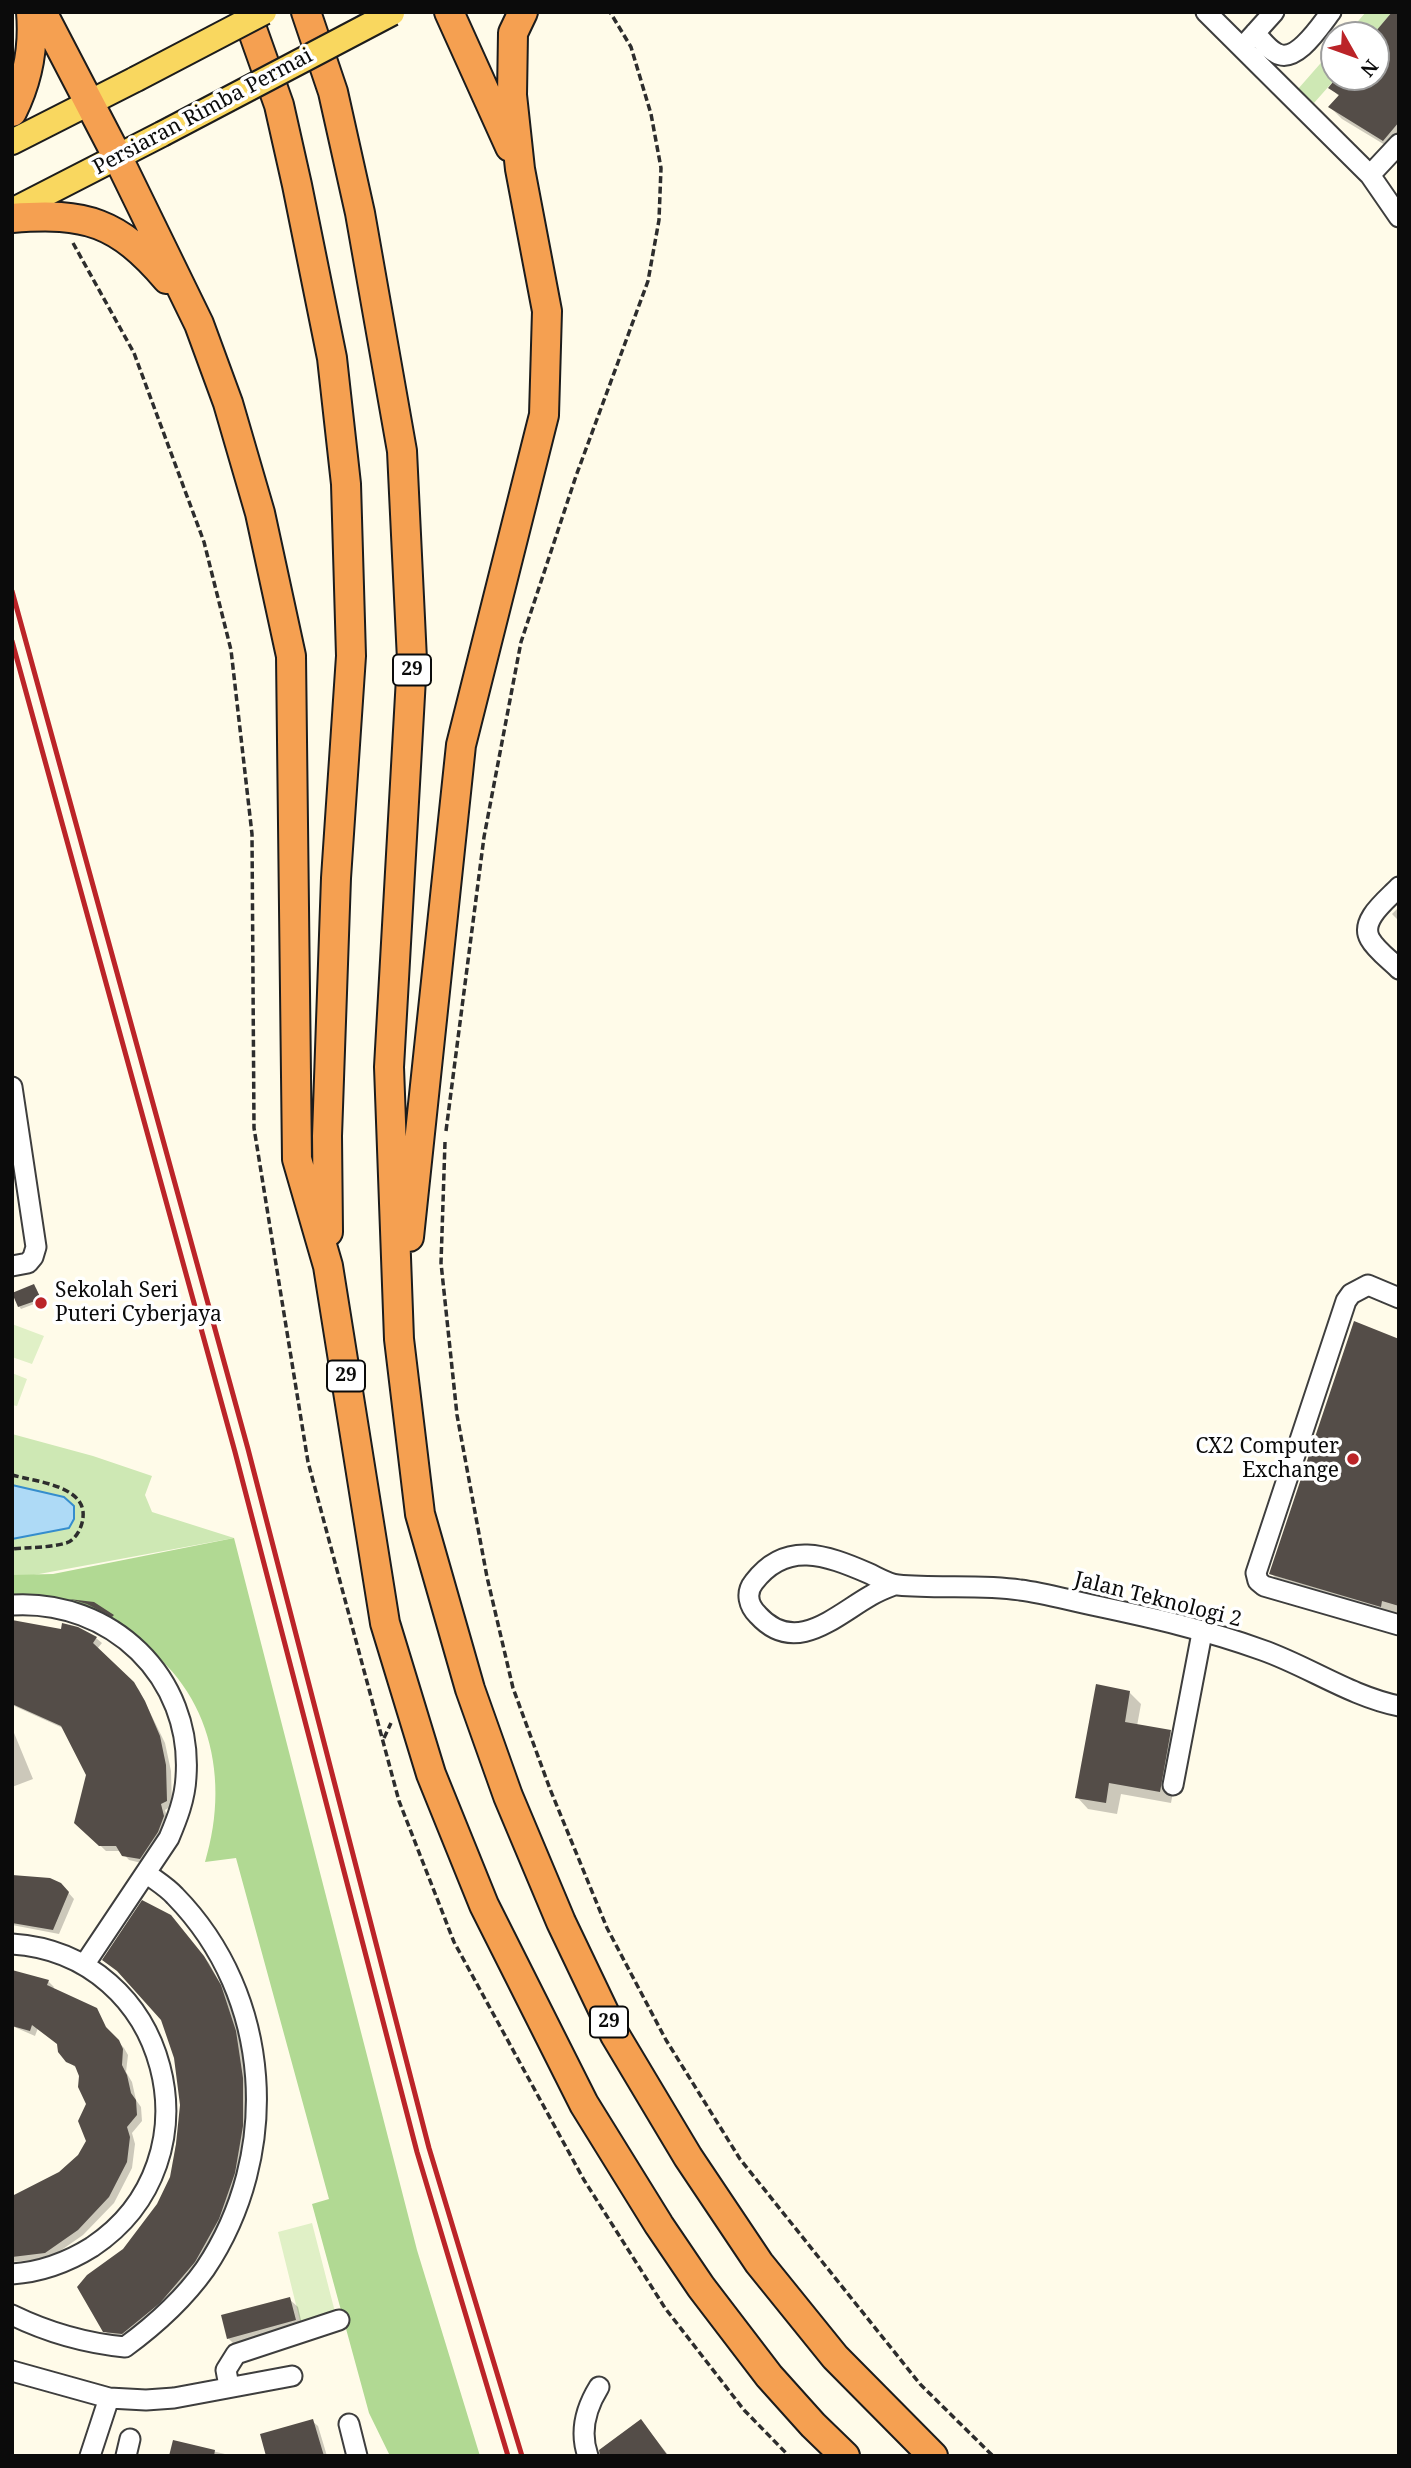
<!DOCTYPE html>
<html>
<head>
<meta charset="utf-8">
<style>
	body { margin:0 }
	#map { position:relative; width:1411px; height:2468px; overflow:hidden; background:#fffbe9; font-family:"Noto Serif",serif }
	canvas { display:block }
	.frame { position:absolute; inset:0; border:14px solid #0b0b0b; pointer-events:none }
	.north { position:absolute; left:1320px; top:21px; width:70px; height:70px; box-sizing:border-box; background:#fff; border:2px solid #9d9d9d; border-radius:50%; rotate:130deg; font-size:19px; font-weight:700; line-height:28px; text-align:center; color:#0b0b0b }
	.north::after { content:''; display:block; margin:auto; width:24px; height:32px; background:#bb2428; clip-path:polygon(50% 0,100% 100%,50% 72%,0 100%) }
</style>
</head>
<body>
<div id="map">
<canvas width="1411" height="2468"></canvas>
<div class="frame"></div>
<div class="north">N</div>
</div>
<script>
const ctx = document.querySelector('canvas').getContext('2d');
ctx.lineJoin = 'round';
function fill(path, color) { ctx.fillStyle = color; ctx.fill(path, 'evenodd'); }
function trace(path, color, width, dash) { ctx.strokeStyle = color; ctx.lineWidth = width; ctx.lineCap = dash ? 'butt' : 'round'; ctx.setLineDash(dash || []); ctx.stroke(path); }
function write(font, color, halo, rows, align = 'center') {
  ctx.font = font + ' "Noto Serif",serif'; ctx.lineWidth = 7; ctx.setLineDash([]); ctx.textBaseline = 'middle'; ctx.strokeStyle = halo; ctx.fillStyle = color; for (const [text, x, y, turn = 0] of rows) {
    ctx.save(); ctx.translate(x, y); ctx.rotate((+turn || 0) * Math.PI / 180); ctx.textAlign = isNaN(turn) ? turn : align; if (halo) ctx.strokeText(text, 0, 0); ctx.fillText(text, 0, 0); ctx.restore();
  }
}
const green = new Path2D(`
	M1366,12H1392L1373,35H1346Z
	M1334,48V77H1337L1314,103L1298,89Z
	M12,1434L93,1456L152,1476L145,1495L152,1512L234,1538L12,1579Z`);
const forest = new Path2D(`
	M234,1538L417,2250L480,2456H390L369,2413L312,2204L329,2199L236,1858L205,1862C233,1771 206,1674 117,1629C108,1624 95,1624 86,1622C61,1617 37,1612 12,1608V1575L53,1574Z`);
const pitch = new Path2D(`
	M12,1324L44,1336L32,1364L12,1357Z
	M12,1373L27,1379L17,1406L12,1405Z
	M312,2223L335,2312L300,2321L278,2232Z`);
const water = new Path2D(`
	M12,1485L64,1497L74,1506V1519L69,1528L12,1539Z`);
const shadow = new Path2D(`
	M1394,12H1399V147L1395,151L1342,119L1330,107L1340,97L1330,88L1340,77H1376L1375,35Z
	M1399,907V921L1392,914Z
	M36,1288L42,1301L21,1309L19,1306Z
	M1399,1341V1621L1288,1591L1271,1573Z
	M74,1601L93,1604L117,1620L95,1609L76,1604Z
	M12,1622L62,1631L77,1628L96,1638L102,1643L97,1649L139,1690L165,1743L171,1771L172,1806L165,1810L169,1823L146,1864L129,1860L121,1851H106L76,1822L88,1775L65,1729L12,1705Z
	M1129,1692L1141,1704L1137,1726L1170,1732L1182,1743L1171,1803L1121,1794L1117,1814L1088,1809L1077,1797Z
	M12,1728L33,1779L12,1787Z
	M12,1875L66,1890L74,1899L59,1934L12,1925Z
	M176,1923L209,1963L225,1992L241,2037L248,2084V2132L239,2179L200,2268L128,2339L111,2337L105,2331L125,2250L158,2205L171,2178L182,2105Z
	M12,1972L48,1981L54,1987L52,1990L108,2035L111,2034L124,2048L128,2055L126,2072L132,2082L136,2100L141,2107L142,2121L132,2133L135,2144L132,2168L114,2203L83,2235L50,2258L12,2262V2198L60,2173L79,2157L88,2141V2104L78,2069L67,2061L59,2045L38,2028L35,2036L12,2026Z
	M289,2299L298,2307L303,2329L237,2347L228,2338Z
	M312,2421L318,2426L327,2456H269Z
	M641,2421L669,2456H601Z
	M174,2442L225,2454L227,2456H171Z`);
const building = new Path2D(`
	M1392,12H1399V122L1383,141L1328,107L1339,95L1328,88L1337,77H1376V31Z
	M34,1284L41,1299L18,1307L12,1293Z
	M1354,1321L1399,1339V1606L1382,1601L1381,1607L1269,1574Z
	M69,1599L94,1602L114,1615L112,1617L87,1604Z
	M12,1620L61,1629L62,1623L78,1627L97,1637L93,1643L134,1682L145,1701L160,1736L166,1765L167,1801L161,1804L164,1816L158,1832L140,1859L122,1856L116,1846H99L74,1823L86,1775L61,1726L12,1704Z
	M1096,1684L1130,1691L1125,1722L1171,1730L1160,1792L1109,1783L1106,1803L1075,1798Z
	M12,1875L50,1878L61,1883L69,1892L53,1930L12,1923Z
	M142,1900L171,1915L204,1956L221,1985L236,2031L243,2078V2126L235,2173L219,2219L195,2262L160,2303L122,2334L103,2332L77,2287L87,2275L123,2249L157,2204L170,2177L176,2144L180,2105L174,2058L161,2020L117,1971L102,1960Z
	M12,1970L49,1980L47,1985L97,2008L106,2027L119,2040L123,2049L122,2065L127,2075L131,2093L136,2100L137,2115L127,2127L130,2137L127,2162L109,2197L78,2230L45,2253L12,2257V2196L59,2172L78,2155L86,2141L78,2121L86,2104L78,2087L79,2076L75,2066L66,2062L58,2052L57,2044L32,2025L30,2031L12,2026Z
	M290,2297L296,2320L227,2339L221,2315Z
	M313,2419L324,2456H266L260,2434Z
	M641,2419L668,2456H600L599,2450Z
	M173,2440L215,2450L214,2456H169Z`);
const path = new Path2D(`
	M73,243L134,353L204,542L231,650L252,834L254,1128L308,1462L399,1801L454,1942L584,2180L665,2308L744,2410L789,2456
	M446,1131L484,837L521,642L576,476L648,281L659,220L661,168L651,114L631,47L610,12
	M445,1142L441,1263L457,1415L487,1577L513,1688L550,1789L607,1928L666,2040L740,2159L920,2384L993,2456
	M12,1475C37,1482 92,1486 82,1523C80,1531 74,1541 66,1543C49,1548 30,1547 12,1549
	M384,1738L391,1723`);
const minor = new Path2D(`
	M1206,12L1370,175L1399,217
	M1255,33C1261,39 1268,49 1276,53C1296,65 1320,26 1331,12
	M1247,42L1274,12
	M1370,175L1399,144
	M1399,887C1388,899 1359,920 1370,939C1376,950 1390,960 1399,969
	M12,1087L36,1247L33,1257L28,1263L12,1266
	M1399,1298L1368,1285L1351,1294L1346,1301L1256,1573L1258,1581L1264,1586L1399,1625
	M894,1585C886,1588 878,1591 870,1596C835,1616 795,1656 758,1615C749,1606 745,1593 754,1582C786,1540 826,1555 868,1573C877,1577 888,1584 898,1585C938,1589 980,1584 1020,1590C1044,1593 1068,1600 1092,1605C1149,1617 1207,1630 1262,1650C1308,1666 1350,1696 1399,1706
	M12,1605C111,1599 193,1677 186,1777C185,1799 177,1819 169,1838L84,1965
	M1173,1785L1202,1633
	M12,1944C169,1954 223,2160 92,2247C68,2262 41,2272 12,2274
	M12,2315C49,2333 84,2343 125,2347C155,2325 183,2300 205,2269C282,2154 273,1996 175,1896C167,1887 155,1880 146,1873
	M12,2371L109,2398L146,2400L174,2398L292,2376
	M229,2386L226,2370L236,2354L339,2320
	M349,2424L357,2456
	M90,2456L109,2398
	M126,2456L130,2439
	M588,2456C579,2431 586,2408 599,2387`);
const major = new Path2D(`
	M12,142L136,79
	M12,211L162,134`);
const highway = new Path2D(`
	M42,12L118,158L199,324L228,403L260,513L291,656L297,1159L328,1266L385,1623L431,1774L484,1905L584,2104L659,2225L701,2287L769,2376L813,2425L845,2456
	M246,12L279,105L297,185L332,358L346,484L351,656L336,878L327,1136L328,1232
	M306,12L333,92L360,213L402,451L412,660L389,1067L399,1339L420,1514L470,1689L508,1796L561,1922L615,2035L688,2157L759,2263L835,2357L933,2456
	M449,12L510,147
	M12,112C28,80 34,47 31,12
	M12,218C86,212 118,222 167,279
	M409,1237L461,745L544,415L547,311L520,169L512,95L513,33L523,12`);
const rail = new Path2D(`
	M12,591L248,1449L429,2148L522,2456
	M12,641L235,1452L417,2152L508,2456`);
const majorBridge = new Path2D(`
	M136,79L264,12
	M162,134L392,13`);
const markers = [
	[41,1303,7,"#bb2428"],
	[1353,1459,7,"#bb2428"]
];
const shields = [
	[412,670,38],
	[346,1376,38],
	[609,2022,38]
];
const shieldNames = [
	["29",412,670],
	["29",346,1376],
	["29",609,2022]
];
const streetNames = [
	["Persiaran Rimba Permai",203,112,-28],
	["Jalan Teknologi 2",1158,1600,14]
];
const poiNames = [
	["Sekolah Seri",55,1291],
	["Puteri Cyberjaya",55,1315],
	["CX2 Computer",1339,1447,"right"],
	["Exchange",1339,1471,"right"]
];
fill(green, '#cee8b4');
fill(forest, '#b1d993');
fill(pitch, '#e0f0c6');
fill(water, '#aedaf6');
trace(water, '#358dcd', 2);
fill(shadow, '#0003');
fill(building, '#544d48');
trace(minor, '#3e3e3e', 23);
trace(major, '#1c1c1c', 28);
trace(highway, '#1c1c1c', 32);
trace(path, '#2d2d2d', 3.5, [7, 3.5]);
trace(minor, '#fff', 19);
trace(major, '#f9d75f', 24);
trace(highway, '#f5a051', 28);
trace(rail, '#bb2428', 5);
trace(majorBridge, '#1c1c1c', 28, []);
trace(majorBridge, '#f9d75f', 24);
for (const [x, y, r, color] of markers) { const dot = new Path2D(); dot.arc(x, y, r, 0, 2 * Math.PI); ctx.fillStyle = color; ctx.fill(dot); trace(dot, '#fff', 2.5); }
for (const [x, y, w] of shields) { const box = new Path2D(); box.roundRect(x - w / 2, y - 15.5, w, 31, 5); ctx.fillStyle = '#fff'; ctx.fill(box); trace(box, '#0b0b0b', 2); }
write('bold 19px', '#0b0b0b', null, shieldNames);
write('21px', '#0b0b0b', '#fff', streetNames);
write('21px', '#0b0b0b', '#fff', poiNames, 'left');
</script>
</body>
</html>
